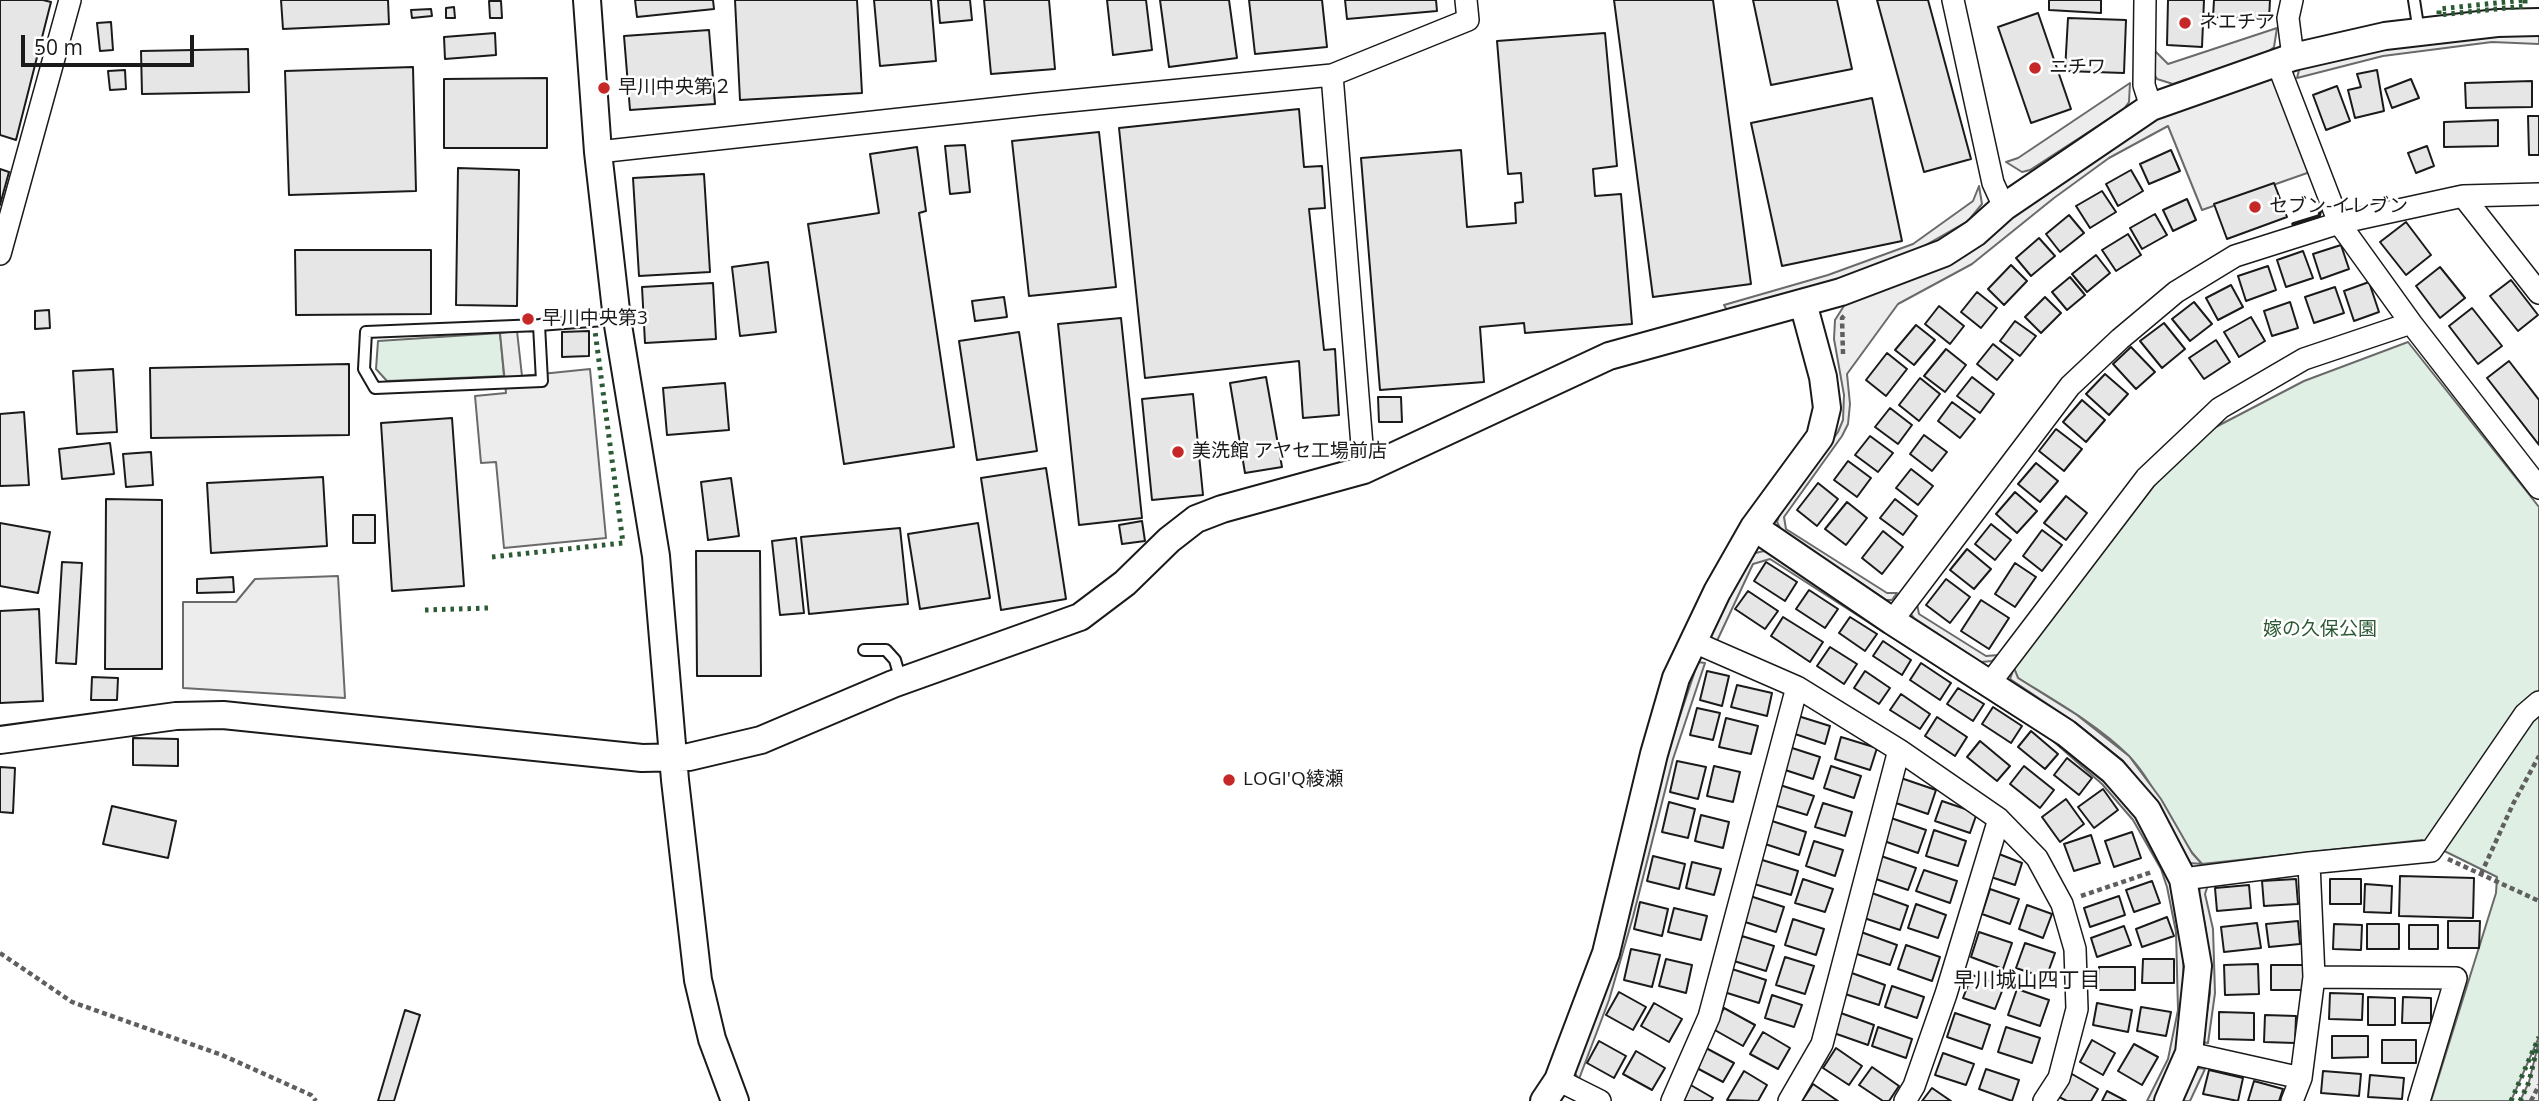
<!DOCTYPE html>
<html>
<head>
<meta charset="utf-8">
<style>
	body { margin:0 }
	#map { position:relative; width:2539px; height:1101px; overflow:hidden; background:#fff; font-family:"Open Sans",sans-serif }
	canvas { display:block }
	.scale { position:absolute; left:21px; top:35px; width:173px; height:32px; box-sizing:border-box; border:4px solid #1a1a1a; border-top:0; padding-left:9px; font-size:21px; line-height:24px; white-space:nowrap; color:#1a1a1a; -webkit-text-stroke:5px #fff; paint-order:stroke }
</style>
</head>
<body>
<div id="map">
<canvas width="2539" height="1101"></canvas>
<div class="scale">50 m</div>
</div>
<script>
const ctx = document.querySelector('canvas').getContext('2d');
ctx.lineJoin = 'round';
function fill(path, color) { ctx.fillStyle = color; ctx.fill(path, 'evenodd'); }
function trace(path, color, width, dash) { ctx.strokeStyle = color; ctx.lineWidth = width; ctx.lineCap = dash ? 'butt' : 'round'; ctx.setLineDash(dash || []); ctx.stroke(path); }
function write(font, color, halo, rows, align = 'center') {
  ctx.font = font + ' "Open Sans","Noto Sans JP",sans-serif'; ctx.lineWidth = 5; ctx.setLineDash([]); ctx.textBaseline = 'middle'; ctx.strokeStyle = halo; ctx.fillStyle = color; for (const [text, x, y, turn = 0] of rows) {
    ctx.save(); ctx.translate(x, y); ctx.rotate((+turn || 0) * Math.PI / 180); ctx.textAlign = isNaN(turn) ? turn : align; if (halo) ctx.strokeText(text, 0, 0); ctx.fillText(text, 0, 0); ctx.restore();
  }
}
const green = new Path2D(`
	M500,333L504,376L387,381L376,369L378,341Z
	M2408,342L2539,507V1037L2511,1101H2431L2496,893L2497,877L2422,840L2202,864C2172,833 2159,788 2129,756C2098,725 2055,701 2018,678L2014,668L2166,470L2210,430L2304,381Z`);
const parking = new Path2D(`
	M2277,28L2274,47L2268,52L2173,84L2157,79L2153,72V49L2168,64Z
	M2496,33L2539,34V44L2492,42L2383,56L2297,78L2300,66L2386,46Z
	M2272,77L2310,172L2202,210L2168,126L2109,158L2054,198L1972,264L1898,304L1847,374L1850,404L1848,424L1842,436L1784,517L1786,529L1887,593H1897L1892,600H1886L1781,530L1777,522L1779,516L1838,432L1843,420L1844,395L1834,339L1835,320L1849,298L1932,270L1966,255L2064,174L2156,119Z
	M2130,83L2129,102L2124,109L2030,170L2022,172L2006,162L2018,158Z
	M1979,186L1982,204L1968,221L1917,250L1837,280L1728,312L1724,305L1828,275L1913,244L1973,201Z
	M517,331L522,376L590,369L606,538L504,548L496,462L481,463L475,396L506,393L500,333Z
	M1764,551L1774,555L1989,694L2106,777L2140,817L2172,886L2183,931L2184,1010L2174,1061L2154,1101H2147L2168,1059L2178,1010L2176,932L2167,887L2161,869L2133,820L2102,784L2053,741L1770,559L1753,564L1716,643L1710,635L1751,554Z
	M338,576L345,698L183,688V602H236L255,579Z
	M1917,604L1919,614L1986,656L1999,655L1992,661L1981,662L1914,618L1911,614Z
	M1698,662L1705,663L1673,759L1633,917L1609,1000L1579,1079L1574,1072L1603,1000L1665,760Z
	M2014,668L2018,678L2077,715L2129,756L2161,799L2192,853L2202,864L2189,863L2157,802L2123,761L2073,721L2010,679Z
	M2208,885L2205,894L2213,929L2215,993L2208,1043L2202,1042L2210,993L2206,931L2199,893L2200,886Z
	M2539,1041V1101H2520L2529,1082Z
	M2199,1068L2205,1069L2190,1101H2182L2195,1071Z`);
const building = new Path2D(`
	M0,0H43L51,2L16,140L0,135Z
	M281,0H388L389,24L283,29Z
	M635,0H713L714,9L637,17Z
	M735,0H857L862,93L740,100Z
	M874,0H931L936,61L880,66Z
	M938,0H970L972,20L940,23Z
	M984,0H1049L1055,69L991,74Z
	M1107,0H1146L1152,50L1113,55Z
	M1160,0H1229L1237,58L1169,67Z
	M1249,0H1322L1327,47L1255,54Z
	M1345,0H1436L1437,11L1347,19Z
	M1614,0H1713L1751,284L1653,297Z
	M1753,0H1837L1852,69L1771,85Z
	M1877,0H1928L1971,159L1924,172Z
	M2049,0H2101V13L2049,10Z
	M2168,0H2204L2202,47L2167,45Z
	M2214,0H2270L2269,19L2213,17Z
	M489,1H501L502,18H490Z
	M454,7L455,18H446V8Z
	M431,9L432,16L412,18L411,10Z
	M2038,13L2071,109L2031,123L1998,27Z
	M2068,18L2126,20L2124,73L2065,71Z
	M111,22L113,50L100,51L97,23Z
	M709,30L715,104L630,110L624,36Z
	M495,33L496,55L445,59L444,37Z
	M1605,33L1617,166L1593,169L1595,196L1621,194L1632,324L1525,333L1524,323L1480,327L1484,382L1380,390L1361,158L1461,150L1467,227L1516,223L1515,203L1523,202L1521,173L1508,174L1497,41Z
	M248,49L249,92L142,94L141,51Z
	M413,67L416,191L289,195L285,71Z
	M125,70L126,89L110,90L108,71Z
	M2377,70L2384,111L2355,118L2348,90L2361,87L2357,74Z
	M547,78V148H444V79Z
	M2411,79L2419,98L2392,108L2385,89Z
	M2532,81V107L2466,108L2465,83Z
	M2337,86L2350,121L2326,130L2313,95Z
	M1872,98L1902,241L1782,266L1751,123Z
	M1299,109L1304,167L1322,166L1325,208L1309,209L1324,350L1335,349L1339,415L1303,418L1299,361L1145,378L1119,128Z
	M2528,116H2539V155H2529Z
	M2498,120V146L2444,147V122Z
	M1099,132L1116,287L1029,296L1012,141Z
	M965,145L970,192L950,194L945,146Z
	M2427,146L2434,166L2416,173L2408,153Z
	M917,147L926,211L919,213L954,447L844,464L808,224L879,213L870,154Z
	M2171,150L2180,171L2149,184L2140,164Z
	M458,168L519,170L517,306L456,305Z
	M0,169L9,172L0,205Z
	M2131,170L2143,191L2118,206L2106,184Z
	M704,174L710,272L639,276L633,178Z
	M2274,183L2287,217L2227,239L2214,204Z
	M2102,191L2116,212L2090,228L2076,206Z
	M2187,199L2196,220L2173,231L2163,210Z
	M2155,214L2167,235L2142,249L2130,228Z
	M2069,215L2084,233L2060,252L2046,234Z
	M2406,222L2431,255L2406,275L2380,242Z
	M2128,234L2141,255L2116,271L2102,250Z
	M2039,238L2055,256L2031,276L2016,258Z
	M2341,245L2349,269L2321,279L2313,254Z
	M295,250H431V314L296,315Z
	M2303,251L2313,278L2286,287L2277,260Z
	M2096,255L2110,273L2087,292L2072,274Z
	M768,262L776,332L740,336L732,267Z
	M2011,265L2027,281L2004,305L1988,289Z
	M2268,266L2276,290L2246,301L2238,276Z
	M2440,267L2465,298L2440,318L2416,286Z
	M2070,277L2085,295L2067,310L2052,292Z
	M2511,280L2538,315L2518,331L2490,296Z
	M2369,282L2379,312L2354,321L2344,291Z
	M713,283L716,339L645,343L642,287Z
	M2231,285L2243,307L2218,320L2206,298Z
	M2335,287L2344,313L2314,323L2305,297Z
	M1977,292L1997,308L1981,328L1961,312Z
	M1004,297L1007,317L975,321L972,301Z
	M2045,297L2061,313L2041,333L2025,317Z
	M2194,302L2212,324L2190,341L2172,319Z
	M2290,302L2298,328L2272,336L2264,311Z
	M1939,306L1964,326L1950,344L1925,324Z
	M2472,308L2502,346L2478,364L2449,326Z
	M49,310L50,328L35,329V311Z
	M2251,317L2265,341L2239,357L2224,332Z
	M1121,318L1142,518L1079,525L1058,324Z
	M2015,321L2036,336L2020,356L2000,341Z
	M2164,323L2185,349L2162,368L2140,341Z
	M1916,325L1935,340L1914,365L1895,350Z
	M589,331V356L562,357V332Z
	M1019,332L1037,451L977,460L959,341Z
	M2216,340L2230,362L2204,379L2189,358Z
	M1993,344L2013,360L1997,380L1977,364Z
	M2131,347L2155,372L2136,389L2113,364Z
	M1946,349L1966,365L1945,392L1924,376Z
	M1887,353L1907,369L1886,396L1866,380Z
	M2509,361L2539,400V445L2487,378Z
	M349,364V435L151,438L150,368Z
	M113,369L117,432L77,434L73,371Z
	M2105,374L2128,394L2109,415L2086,394Z
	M1266,377L1282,467L1245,473L1230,383Z
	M1972,377L1994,394L1980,413L1957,396Z
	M1920,378L1940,394L1919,421L1899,405Z
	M725,383L729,430L667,435L663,388Z
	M1193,394L1203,495L1152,500L1142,399Z
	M1378,397H1401L1402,422H1379Z
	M2082,400L2105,420L2086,442L2063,422Z
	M1952,402L1975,419L1960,438L1938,421Z
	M1890,408L1912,425L1898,444L1875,427Z
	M24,412L29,485L0,486V414Z
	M452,418L464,586L392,591L381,423Z
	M2056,429L2082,449L2064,471L2039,451Z
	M1924,435L1947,452L1932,471L1910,454Z
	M1870,436L1893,453L1878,472L1855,455Z
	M110,443L114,474L62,479L59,449Z
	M151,452L153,485L126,487L123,454Z
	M1848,461L1871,478L1857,497L1834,480Z
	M2036,463L2058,481L2040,502L2018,484Z
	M1046,468L1066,599L1001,610L981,478Z
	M1911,469L1933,486L1918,505L1896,488Z
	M323,477L327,546L211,553L207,483Z
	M731,478L739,536L708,540L701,482Z
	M1818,483L1838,499L1817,526L1797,510Z
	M2015,492L2037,511L2017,533L1996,514Z
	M2066,496L2087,513L2066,540L2044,523Z
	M106,499L162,500V669H105Z
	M1895,499L1917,516L1903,535L1880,518Z
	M1847,502L1867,518L1846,545L1825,529Z
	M353,515H375V543H353Z
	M1142,521L1145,541L1122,544L1119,525Z
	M0,523L50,532L38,593L0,586Z
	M978,523L990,598L920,609L908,534Z
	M1991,524L2011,540L1995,560L1975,544Z
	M900,528L908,604L809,614L801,537Z
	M2042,530L2062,545L2042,571L2023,556Z
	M1883,531L1903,547L1882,574L1862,558Z
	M796,538L804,613L780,615L772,541Z
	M1967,549L1991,569L1974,589L1950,570Z
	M696,551H760L761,676H697Z
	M62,562L82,563L76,664L56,663Z
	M1766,562L1797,582L1785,601L1754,581Z
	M2015,563L2036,577L2015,607L1995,594Z
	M233,577L234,592L197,593V579Z
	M1946,579L1970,597L1950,623L1926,605Z
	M1809,590L1838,609L1825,628L1796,609Z
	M1748,591L1778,611L1765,629L1735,609Z
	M1981,600L2009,618L1989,649L1961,631Z
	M39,609L43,701L0,703V611Z
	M1783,617L1823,642L1810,662L1771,636Z
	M1850,617L1877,634L1865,651L1839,633Z
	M1883,641L1911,660L1902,675L1873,656Z
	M1830,647L1857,664L1844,684L1817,666Z
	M1921,663L1951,683L1940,700L1910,680Z
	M1707,671L1729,676L1722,706L1700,700Z
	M1865,671L1890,688L1879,704L1854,688Z
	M92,677L118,678L117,700H91Z
	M1737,685L1772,693L1767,716L1731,707Z
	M1958,688L1984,704L1973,721L1947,704Z
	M1901,694L1930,714L1920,729L1890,710Z
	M1993,707L2022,726L2011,743L1982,724Z
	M1697,708L1720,713L1713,740L1690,735Z
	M1798,716L1830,726L1825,744L1792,733Z
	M1937,717L1967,737L1955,756L1925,736Z
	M1726,718L1758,726L1751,754L1719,747Z
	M2031,731L2058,754L2045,769L2018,747Z
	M1841,737L1877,748L1870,770L1835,759Z
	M133,738L178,739V766L133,765Z
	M1980,741L2010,766L1997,781L1967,757Z
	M1789,747L1820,757L1813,779L1782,769Z
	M2067,758L2092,778L2079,795L2054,775Z
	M1677,761L1706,767L1698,799L1670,792Z
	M1714,766L1740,772L1733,802L1707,796Z
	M1831,766L1861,776L1854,798L1824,788Z
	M2024,766L2054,790L2040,808L2010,784Z
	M0,767L15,768L13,813L0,812Z
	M1898,777L1936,790L1928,814L1890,801Z
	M1780,785L1814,796L1807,815L1774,805Z
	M2103,789L2118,810L2094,828L2078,807Z
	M2066,799L2084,824L2060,842L2042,817Z
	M1942,801L1977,813L1970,833L1935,821Z
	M1669,802L1695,809L1688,838L1662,832Z
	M1823,803L1852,812L1845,836L1815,827Z
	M112,806L176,821L168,858L103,844Z
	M1701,815L1729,822L1723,848L1695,841Z
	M1891,818L1926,830L1918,853L1884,841Z
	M1772,821L1806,832L1799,855L1765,844Z
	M1934,830L1966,841L1958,866L1926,856Z
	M2132,832L2141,858L2114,867L2105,841Z
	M2091,835L2100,863L2074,871L2064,844Z
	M1814,841L1843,850L1835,876L1806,866Z
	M1999,854L2022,863L2015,885L1991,877Z
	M1653,856L1685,864L1679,889L1647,881Z
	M1881,856L1916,868L1908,890L1873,878Z
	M1759,859L1798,871L1791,895L1751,883Z
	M1692,862L1721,869L1714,895L1686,888Z
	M1924,870L1957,881L1950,903L1916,891Z
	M2400,876L2474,878L2473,918L2399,916Z
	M1803,879L1833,889L1825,912L1795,903Z
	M2296,879L2298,904L2264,906L2262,881Z
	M2330,879H2361V904H2330Z
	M2152,881L2160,903L2134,912L2126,890Z
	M2365,884L2392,886L2391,913L2364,912Z
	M2249,885L2251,908L2217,911L2215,888Z
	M1990,889L2019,899L2010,924L1982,914Z
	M1869,892L1908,906L1900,930L1861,917Z
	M1750,896L1784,907L1776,932L1742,921Z
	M2119,896L2125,915L2090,927L2084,908Z
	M1640,902L1668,909L1662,936L1634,929Z
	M1916,904L1946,915L1938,938L1908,928Z
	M2027,905L2052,914L2043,938L2019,929Z
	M1674,908L1707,916L1701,940L1668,932Z
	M2167,917L2174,936L2142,947L2136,929Z
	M1793,919L1824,929L1816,955L1785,945Z
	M2298,921L2300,944L2269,947L2266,924Z
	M2448,921H2480L2479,948H2448Z
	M2257,923L2261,948L2224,952L2221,927Z
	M2334,924L2362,925L2361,950L2333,949Z
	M2367,924H2399V949H2367Z
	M2409,925H2438V949H2409Z
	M2124,926L2131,945L2097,957L2091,938Z
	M1861,932L1897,945L1890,965L1854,953Z
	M1979,932L2012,943L2003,969L1971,957Z
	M1742,936L1774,946L1766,971L1734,961Z
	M2025,943L2055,953L2046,978L2016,968Z
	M1906,945L1940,957L1932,981L1898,969Z
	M1631,949L1660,955L1652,987L1624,980Z
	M1785,957L1814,966L1805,994L1776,985Z
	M1666,959L1692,965L1686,993L1659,986Z
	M2143,959H2174V983H2142Z
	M2258,964L2259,994L2225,995L2224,965Z
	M2271,965H2303V990H2271Z
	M2099,967H2135V990H2098Z
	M1732,969L1766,980L1759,1003L1724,992Z
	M1849,972L1885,985L1879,1005L1842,993Z
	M1972,975L2004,986L1995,1009L1963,998Z
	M1892,986L1924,997L1917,1018L1885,1007Z
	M2017,989L2049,1000L2040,1026L2008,1015Z
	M1619,992L1646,1007L1633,1030L1606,1015Z
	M2330,993L2363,994L2362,1020L2329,1019Z
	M1772,995L1802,1005L1794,1027L1765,1018Z
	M2368,997L2395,998V1025H2368Z
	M2403,997L2431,998V1023H2402Z
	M1654,1003L1682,1019L1669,1042L1641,1026Z
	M2097,1003L2132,1010L2128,1032L2093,1025Z
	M2141,1007L2171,1012L2166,1036L2137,1031Z
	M1724,1008L1755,1025L1743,1046L1713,1029Z
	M405,1010L420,1015L394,1101H378Z
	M1838,1012L1874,1025L1868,1045L1831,1032Z
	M2219,1012L2254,1013V1040L2219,1039Z
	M1955,1013L1990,1025L1982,1049L1947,1037Z
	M2265,1015L2296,1016L2295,1043L2264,1042Z
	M1878,1027L1912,1039L1906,1058L1872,1046Z
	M2006,1027L2040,1038L2032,1063L1998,1052Z
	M1763,1032L1790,1048L1778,1069L1750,1054Z
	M2332,1036H2368V1057L2332,1058Z
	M2092,1040L2115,1053L2103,1075L2080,1062Z
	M2382,1040H2416V1063H2382Z
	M1599,1041L1626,1056L1614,1078L1587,1063Z
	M2134,1044L2158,1057L2142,1085L2118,1071Z
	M1706,1048L1734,1063L1723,1082L1695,1067Z
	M1836,1048L1862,1066L1849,1085L1823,1068Z
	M1636,1051L1665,1068L1652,1090L1623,1074Z
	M1943,1053L1974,1064L1966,1085L1935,1075Z
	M1872,1067L1899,1086L1889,1101H1883L1859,1085Z
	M1986,1069L2019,1080L2012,1101L1979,1089Z
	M2209,1070L2243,1078L2238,1101L2203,1094Z
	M1744,1071L1767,1085L1758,1101L1727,1100Z
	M2323,1071L2361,1074L2359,1096L2321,1093Z
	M2072,1074L2098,1089L2091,1101H2067L2059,1097Z
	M2370,1075L2404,1078L2402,1099L2368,1097Z
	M2254,1081L2283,1089L2279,1101H2248Z
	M1689,1084L1713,1098L1711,1101H1680Z
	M1813,1084L1838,1101H1802Z
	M1932,1088L1951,1101H1922Z
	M2107,1091L2126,1101H2102Z`);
const path = new Path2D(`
	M1843,354L1842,318L1845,315
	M2448,859L2539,901
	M2481,874L2513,804L2539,756
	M2081,896L2152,872
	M0,953L72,1002L222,1055L311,1095L316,1101
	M2531,1101L2539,1085`);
const service = new Path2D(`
	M2414,0L2419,32
	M539,325L542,381L375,388L364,369L366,332L539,325L617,319
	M864,650H886L895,660L901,681`);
const minor = new Path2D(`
	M1953,0L1993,183L2004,207
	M2145,0L2144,85L2151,107
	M2292,0L2288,18L2293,57
	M2277,62L2339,223L2411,323L2539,488
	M1332,75L1364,470
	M598,152L1038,104L1332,75L1468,20L1466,0
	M2463,196L2539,293
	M0,254L70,0
	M1892,621L2070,386L2120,339L2176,292L2235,256L2339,223L2463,196L2539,194
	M1990,683L2146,478L2220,408L2304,359L2411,323
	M1797,687L1899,750L1999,819L2037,858L2062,904L2075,949L2077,1009L2059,1078L2044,1101
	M2183,879L2309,863L2431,851L2525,714L2539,702
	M2314,977L2456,978L2419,1101
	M2189,1053L2301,1078L2314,977L2309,863
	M1558,1080L1600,1101
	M1672,1101L1709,1017L1797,687L1694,642
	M1789,1101L1822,1044L1899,750
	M1905,1101L1914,1086L1946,994L1999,819
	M2292,1101L2301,1078`);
const tertiary = new Path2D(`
	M587,0L598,152L617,319L656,556L675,780L698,980L712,1039L735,1101
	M1754,527L1892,621L2066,733L2113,771L2147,810L2183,879L2198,966L2189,1053L2168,1101
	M0,740L176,716L223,715L642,758L689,757L761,740L893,684L1080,617L1125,583L1169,540L1196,519L1222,509L1364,470L1609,356L1841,292L1944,253L1975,233L2004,207L2151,107L2293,57L2385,36L2497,23L2539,22
	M1544,1101L1558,1080L1606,953L1654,754L1676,678L1717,592L1754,527L1820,437L1827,408L1823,377L1803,303`);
const hedge = new Path2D(`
	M2525,0V6L2439,15V9Z
	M492,557L623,543L595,331
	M425,610L488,608
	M2511,1101L2539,1037
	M2520,1101L2529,1082L2537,1048`);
const wall = new Path2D(`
	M2293,224L2319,216L2322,205`);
const markers = [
	[2185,23,7,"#c62828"],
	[2035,68,7,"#c62828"],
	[604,88,7,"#c62828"],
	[2255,207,7,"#c62828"],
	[528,319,7,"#c62828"],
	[1178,452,7,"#c62828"],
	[1229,780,7,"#c62828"]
];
const poiNames = [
	["ネエチア",2199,23],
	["ニチワ",2049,68],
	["早川中央第２",618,88],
	["セブン-イレブン",2269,207],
	["早川中央第3",542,319],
	["美洗館 アヤセ工場前店",1192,452],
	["LOGI'Q綾瀬",1243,780]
];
const parkNames = [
	["嫁の久保公園",2320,630]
];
const neighbourhoodNames = [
	["早川城山四丁目",2027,981]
];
fill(green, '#e0efe3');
trace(green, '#6a6a6a', 2);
fill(parking, '#ededed');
trace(parking, '#6a6a6a', 2);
fill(building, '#e6e6e6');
trace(building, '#1a1a1a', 2);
trace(service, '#1a1a1a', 14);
trace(minor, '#1a1a1a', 24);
trace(tertiary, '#1a1a1a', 30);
trace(path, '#5f5f5f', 4.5, [5, 3.5]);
trace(service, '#fff', 10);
trace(minor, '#fff', 21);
trace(tertiary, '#fff', 26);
trace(hedge, '#2b5a34', 5, [3.5, 5]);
trace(wall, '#1a1a1a', 3.5);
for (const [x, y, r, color] of markers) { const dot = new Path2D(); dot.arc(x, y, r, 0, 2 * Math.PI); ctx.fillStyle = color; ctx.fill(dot); trace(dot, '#fff', 2.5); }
write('19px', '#1a1a1a', '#fff', poiNames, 'left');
write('19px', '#2b5a34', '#fff', parkNames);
write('21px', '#1a1a1a', '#fff', neighbourhoodNames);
</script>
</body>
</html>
